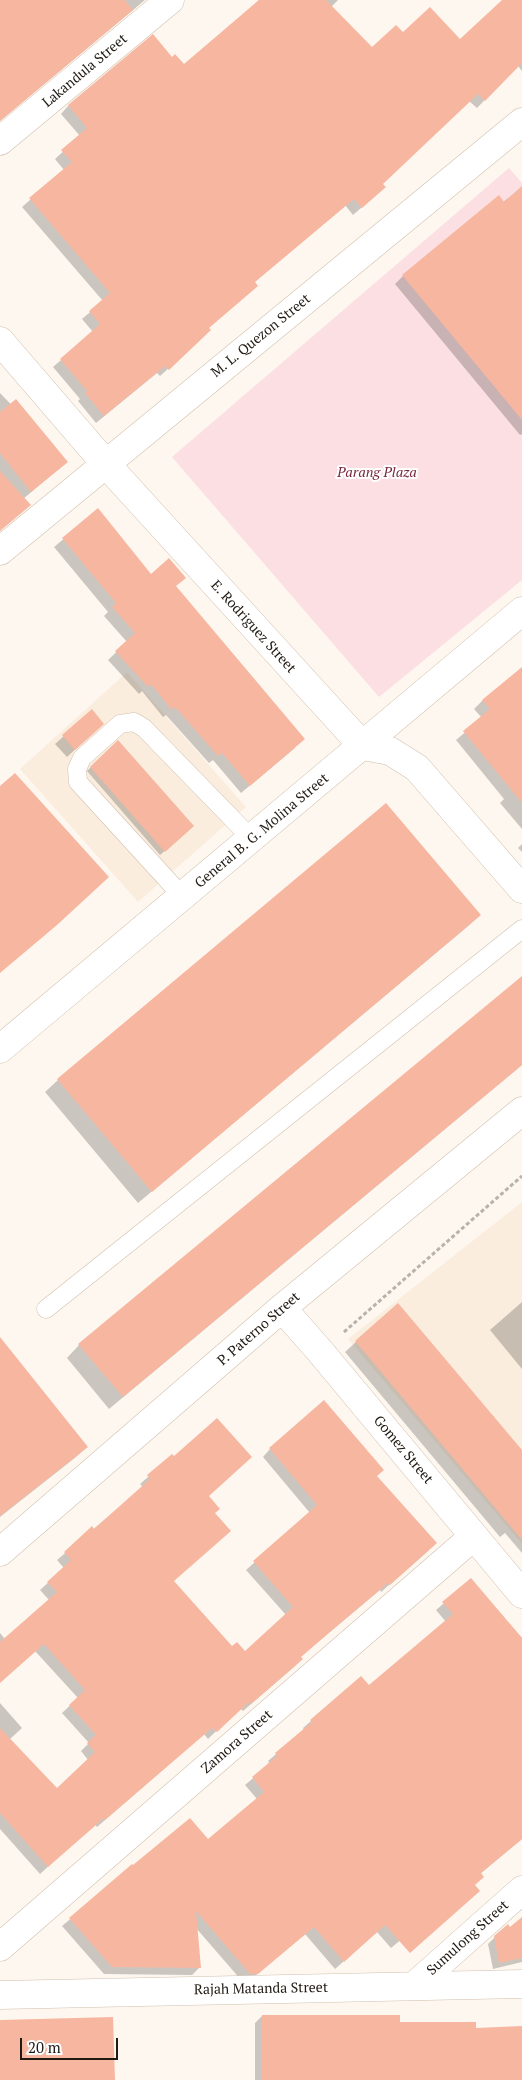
<!DOCTYPE html>
<html>
<head>
<meta charset="utf-8">
<style>
	body { margin:0 }
	#map { position:relative; width:522px; height:2080px; overflow:hidden; background:#fef7ef; font-family:"PT Serif",serif }
	canvas { display:block }
	.scale { position:absolute; left:20px; top:2038px; width:98px; height:22px; box-sizing:border-box; border:2px solid #201a13; border-top:0; padding-left:6px; font-size:15px; line-height:18px; white-space:nowrap; color:#201a13; -webkit-text-stroke:4px #fff; paint-order:stroke }
</style>
</head>
<body>
<div id="map">
<canvas width="522" height="2080"></canvas>
<div class="scale">20 m</div>
</div>
<script>
const ctx = document.querySelector('canvas').getContext('2d');
ctx.lineJoin = 'round';
function fill(path, color) { ctx.fillStyle = color; ctx.fill(path, 'evenodd'); }
function trace(path, color, width, dash) { ctx.strokeStyle = color; ctx.lineWidth = width; ctx.lineCap = dash ? 'butt' : 'round'; ctx.setLineDash(dash || []); ctx.stroke(path); }
function write(font, color, halo, rows, align = 'center') {
  ctx.font = font + ' "PT Serif",serif'; ctx.lineWidth = 4; ctx.setLineDash([]); ctx.textBaseline = 'middle'; ctx.strokeStyle = halo; ctx.fillStyle = color; for (const [text, x, y, turn = 0] of rows) {
    ctx.save(); ctx.translate(x, y); ctx.rotate((+turn || 0) * Math.PI / 180); ctx.textAlign = isNaN(turn) ? turn : align; if (halo) ctx.strokeText(text, 0, 0); ctx.fillText(text, 0, 0); ctx.restore();
  }
}
const built = new Path2D(`
	M127,672L246,807L138,902L20,769Z
	M522,1202V1544L348,1339Z`);
const green = new Path2D(`
	M509,168L522,183V580L379,697L172,457Z`);
const shadow = new Path2D(`
	M0,0H145L0,121Z
	M259,0H338L331,7L372,49L403,34L460,41L504,0H522V71L518,66L477,108L469,101L382,184L376,195L353,215L345,205L253,283L208,328L202,338L160,376L157,373L96,423L78,401L80,399L53,367L93,332L82,319L103,301L22,207L64,170L55,159L80,136L61,114L68,106L153,36L172,58L184,66Z
	M522,188V434L520,435L395,284L403,276Z
	M0,393L67,462L23,499L0,531Z
	M98,510L151,575L175,587L295,748L241,793L213,760L209,763L166,715L163,717L142,691L139,694L108,660L127,642L104,616L108,612L54,547Z
	M522,689V829L500,803L504,799L456,740L482,718L474,709L483,700Z
	M92,711L95,731L67,757L55,744Z
	M118,741L189,830L160,855L87,771Z
	M522,844V852L518,848Z
	M480,915L467,927L138,1203L45,1092L58,1080Z
	M522,977V1065L109,1409L67,1358L79,1345Z
	M522,1302V1369L490,1330Z
	M0,1339L86,1447L76,1457L0,1517Z
	M356,1342L522,1452V1553L505,1533L500,1537L345,1352Z
	M270,1449L376,1476L428,1551L381,1592L380,1590L300,1657L302,1659L294,1667L243,1711L240,1708L208,1739L204,1734L97,1827L95,1824L40,1874L0,1829V1703L22,1728L9,1740L57,1789L88,1760L81,1751L89,1743L62,1713L78,1698L35,1651L0,1682V1633L5,1639L49,1600L40,1590L64,1568L57,1560L143,1487L140,1484L172,1456L208,1496L214,1513L173,1581L232,1647L245,1653L286,1615L246,1570L310,1513L263,1457Z
	M471,1580L522,1638V1839L391,1948L377,1932L335,1969L305,1934L249,1981H242L196,1928L199,1968L192,1975L104,1974L62,1926L133,1867L208,1841L257,1799L245,1785L270,1764L268,1761L304,1730L303,1728L311,1721L361,1678L368,1687L446,1622L436,1610Z
	M522,1919V1962L493,1969L488,1944L495,1937L510,1929Z
	M262,2016L475,2029L522,2027V2080H255V2023Z`);
const building = new Path2D(`
	M0,0H125L133,10L0,121Z
	M259,0H326L372,47L396,25L403,32L430,7L460,39L502,0H522V63L485,101L478,94L383,184L386,187L362,208L354,199L255,282L258,286L209,328L211,330L169,370L165,366L104,416L85,393L87,391L60,359L100,324L89,311L110,293L29,198L72,162L61,150L87,128L68,105L153,34L172,57L175,54L184,64Z
	M522,186V420L402,275L499,195L504,202Z
	M16,399L68,462L31,492L0,453V412Z
	M0,471L31,505L0,531Z
	M98,508L151,574L169,558L186,578L176,586L305,739L250,786L222,753L218,756L175,707L172,710L151,684L148,687L115,651L135,633L112,607L116,603L62,538Z
	M522,667V803L463,731L490,709L482,700Z
	M92,709L104,724L75,750L62,735Z
	M118,740L194,826L165,852L90,767Z
	M15,773L109,877L57,925L0,973V786Z
	M386,803L481,915L152,1192L57,1079Z
	M522,976V1065L123,1397L78,1344Z
	M398,1303L522,1450V1540L355,1341Z
	M0,1337L88,1447L0,1516Z
	M324,1400L384,1470L377,1476L437,1543L390,1585L388,1583L330,1632L301,1657L303,1659L251,1704L249,1702L217,1732L212,1728L105,1820L104,1818L48,1867L0,1813V1728L57,1788L95,1752L87,1743L96,1735L69,1705L85,1690L44,1644L0,1683V1642L57,1592L47,1582L71,1560L64,1552L92,1526L94,1529L150,1479L147,1475L172,1454L174,1456L217,1418L252,1457L209,1496L220,1509L215,1513L231,1531L174,1581L232,1646L237,1642L245,1651L293,1607L253,1561L317,1505L269,1448Z
	M471,1578L522,1638V1839L481,1873L484,1877L475,1885L480,1891L410,1953L385,1925L344,1962L314,1927L258,1974H250L196,1911L201,1968L112,1967L69,1918L132,1864L133,1865L190,1818L208,1839L264,1792L252,1777L277,1756L275,1753L312,1722L310,1720L361,1676L369,1685L453,1614L442,1602Z
	M522,1917V1958L499,1963L494,1936L508,1924L510,1927Z
	M262,2015H400V2022H476V2028L522,2026V2080H262Z
	M113,2017L115,2080H0V2020Z`);
const path = new Path2D(`
	M344,1332L522,1176`);
const service = new Path2D(`
	M183,897L78,782L77,769L82,758L120,724L134,722L144,728L252,839
	M46,1309L522,929`);
const minor = new Path2D(`
	M0,141L170,0
	M0,341L105,463L363,746L390,751L417,768L522,889
	M0,551L522,122
	M282,1308L319,1350L522,1594
	M0,1552L282,1308L522,1111
	M0,1947L474,1536
	M414,1986L522,1890
	M0,1995L522,1984`);
const tertiary = new Path2D(`
	M0,1049L522,611`);
const streetNames = [
	["Lakandula Street",85,71,-40],
	["M. L. Quezon Street",261,336,-39],
	["E. Rodriguez Street",253,627,48],
	["General B. G. Molina Street",262,831,-40],
	["P. Paterno Street",259,1329,-41],
	["Gomez Street",403,1450,50],
	["Zamora Street",237,1742,-41],
	["Sumulong Street",468,1938,-42],
	["Rajah Matanda Street",261,1989,-1]
];
const parkNames = [
	["Parang Plaza",377,473]
];
fill(built, '#fbedde');
fill(green, '#fcdfe2');
fill(shadow, '#0003');
fill(building, '#f7b6a0');
trace(service, '#d1bfad', 19);
trace(minor, '#d1bfad', 29);
trace(tertiary, '#d1bfad', 29);
trace(path, '#b9b2ab', 3, [4, 2.5]);
trace(service, '#fff', 18);
trace(minor, '#fff', 28);
trace(tertiary, '#fff', 28);
write('14px', '#201a13', '#fff', streetNames);
write('italic 14px', '#78283b', '#fff', parkNames);
</script>
</body>
</html>
